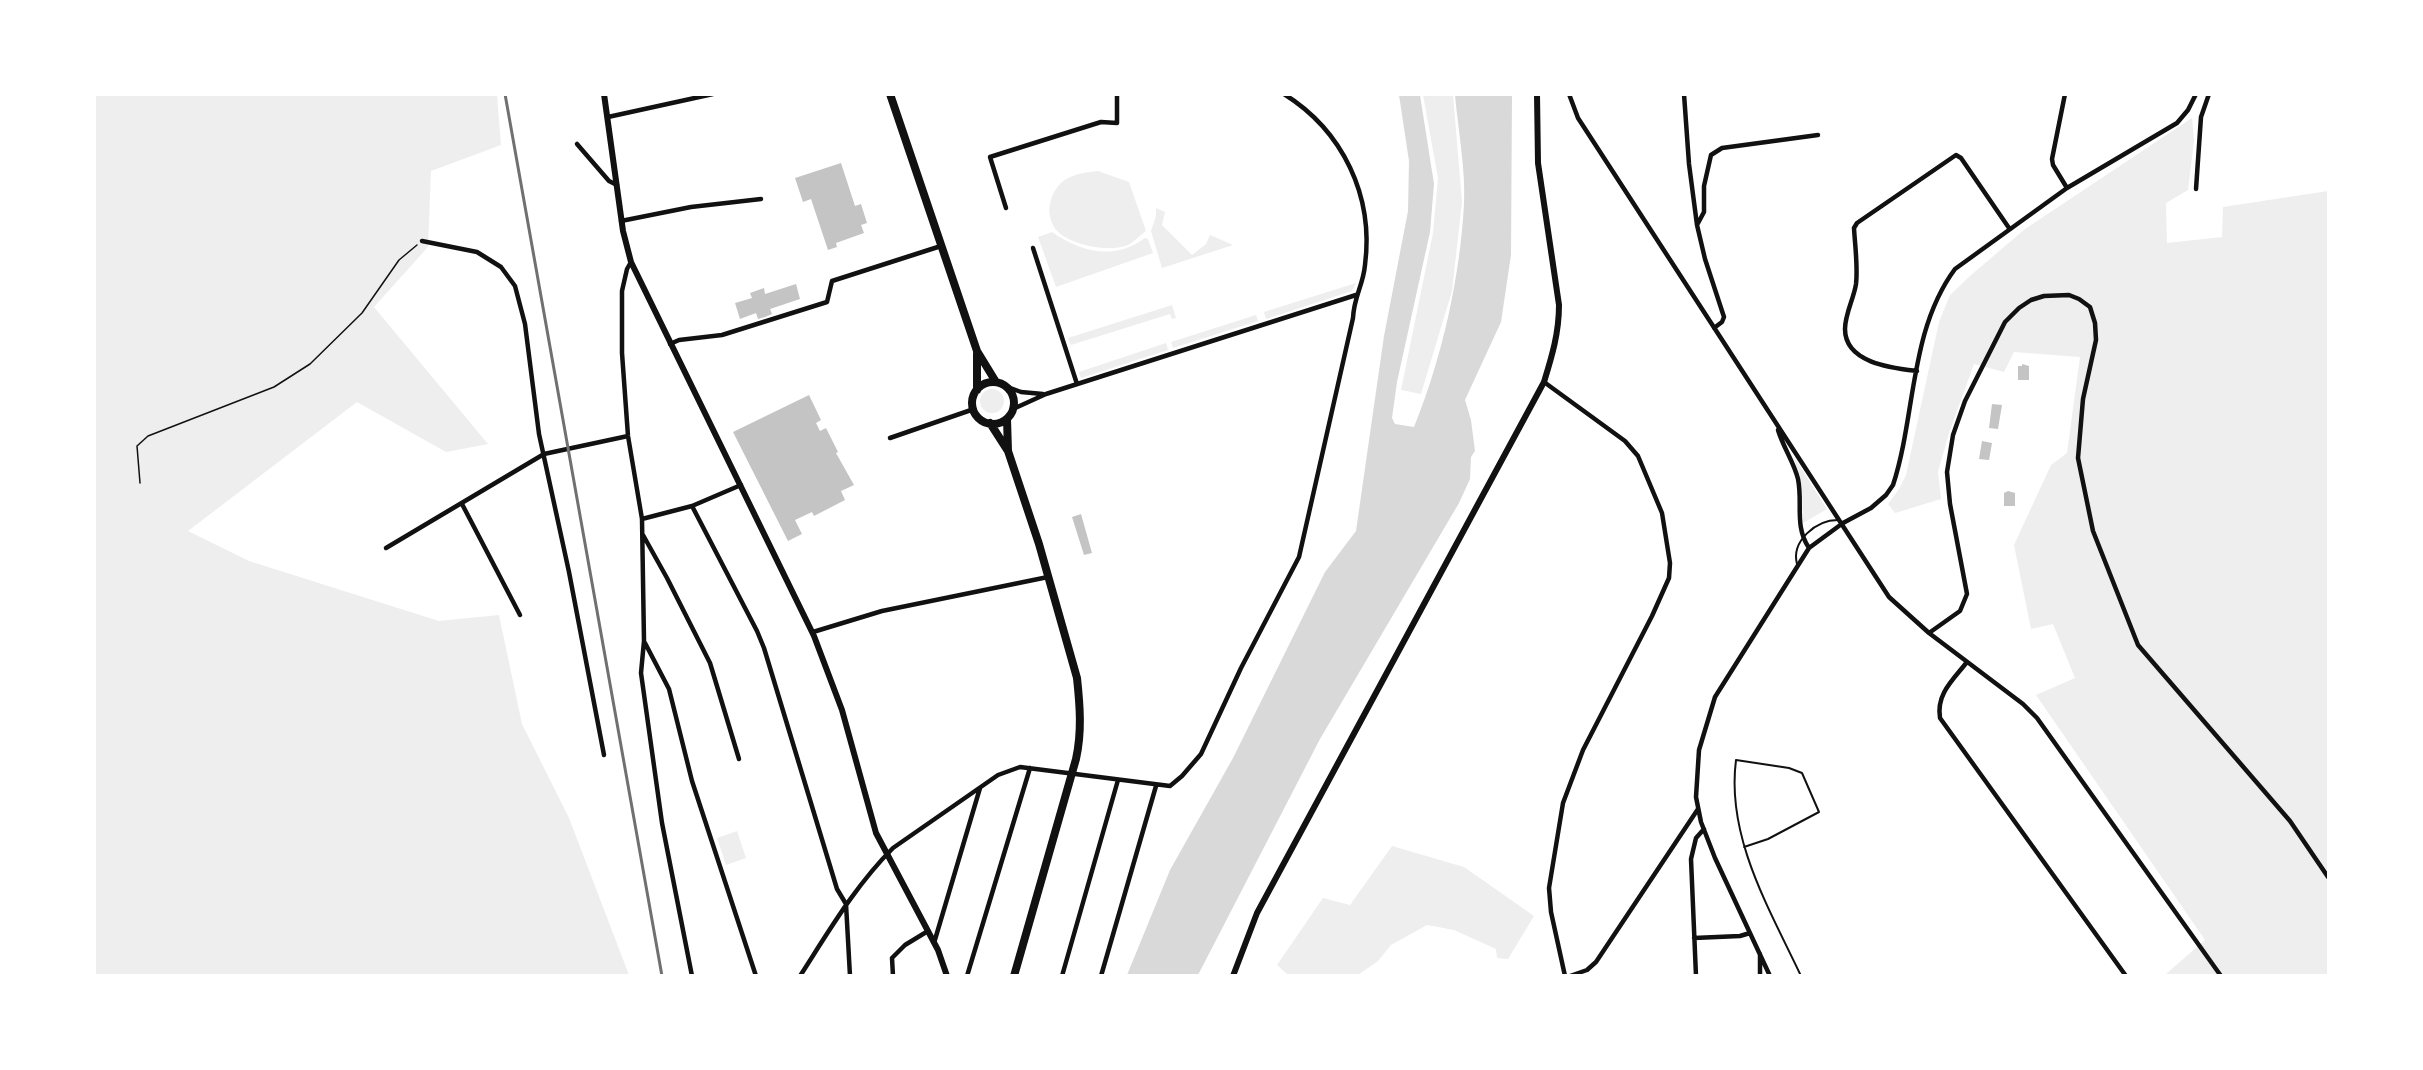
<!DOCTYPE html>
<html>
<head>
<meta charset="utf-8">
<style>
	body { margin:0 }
	#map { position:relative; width:2423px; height:1070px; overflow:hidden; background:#fff; font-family:Figtree,sans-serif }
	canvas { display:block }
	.frame { position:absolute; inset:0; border:96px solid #fff; pointer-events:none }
</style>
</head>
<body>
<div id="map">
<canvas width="2423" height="1070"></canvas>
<div class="frame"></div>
</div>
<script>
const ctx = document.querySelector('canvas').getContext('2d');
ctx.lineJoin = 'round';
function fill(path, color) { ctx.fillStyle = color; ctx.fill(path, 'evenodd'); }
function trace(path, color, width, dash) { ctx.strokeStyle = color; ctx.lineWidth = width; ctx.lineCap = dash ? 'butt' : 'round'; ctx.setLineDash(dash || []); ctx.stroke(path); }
const green = new Path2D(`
	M94,95H497L501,145L431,171L428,247L374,307L488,444L446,452L357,402L188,531L249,561L439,621L499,615L522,724L569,818L629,975H95Z
	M1423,95H1453L1462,202L1452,291L1421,394L1401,390L1433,233L1438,178Z
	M2192,118L2194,141L2188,190L2166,203L2167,243L2222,237L2223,207L2328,191V975H2167L2166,974L2205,940L2036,695L2075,678L2053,624L2031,629L2014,545L2051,465L2067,453L2080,357L2014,352L2004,372L1974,364L1949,433L1938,472L1941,499L1895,513L1888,504L1899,489L1906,475L1939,322L1950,295L1970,276L2025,229Z
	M1098,171L1129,182L1146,231C1140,235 1134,242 1128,245C1110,253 1065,245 1054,227C1049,217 1048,210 1051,200C1058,177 1076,173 1098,171Z
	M1156,208L1165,212L1162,225L1192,255L1206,244L1210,235L1233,245L1162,268L1151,231L1156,216Z
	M1052,232C1081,252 1114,261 1145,238L1148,239L1153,253L1056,287L1038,237Z
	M1356,283L1352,291L1266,319L1264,312Z
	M1172,305L1176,318L1172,319L1170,314L1071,345L1068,338Z
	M1256,315L1258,321L1173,348L1171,342Z
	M1166,343L1168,350L1081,378L1079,372Z
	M980 401a12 12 0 1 1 24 0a12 12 0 1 1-24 0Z
	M1794,457L1827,509L1803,523L1802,488Z
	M737,831L746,858L726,865L717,838Z
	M1392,846L1464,867L1534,916L1508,959L1497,958L1496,949L1454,930L1427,925L1391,945L1378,961L1358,975H1288L1277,965L1323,898L1350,905Z`);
const water = new Path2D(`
	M1399,95H1420L1434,184L1430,232L1397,382L1392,418L1395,424L1414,427C1442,358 1460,278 1464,204C1466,171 1458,129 1455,95H1512L1511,255L1501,322L1465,400L1471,420L1475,451L1471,457L1470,479L1459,503L1320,739L1198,975H1127L1170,870L1233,758L1325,572L1356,531L1384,336L1408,211L1409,161Z`);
const building = new Path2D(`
	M841,163L855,206L861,204L867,223L861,225L864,233L836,243L837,247L828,250L811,199L803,202L795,178Z
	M796,284L800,299L770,309L772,314L765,317L758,319L756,313L740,319L735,303L752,298L750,293L764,288L765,294Z
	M2022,364L2029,366V380H2018V366H2022Z
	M809,395L821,420L816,423L820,431L826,428L838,452L836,453L854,485L841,491L845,500L814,516L812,512L795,520L802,534L788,541L733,432Z
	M1992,404L2002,405L1998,429L1989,428Z
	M1982,441L1992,443L1989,460L1979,459Z
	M2008,491L2015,493V506H2004V493Z
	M1081,514L1092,553L1084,555L1072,517Z`);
const path = new Path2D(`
	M140,483L137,446L148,436L274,387L310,364L362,313L399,260L417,245`);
const service = new Path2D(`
	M1797,564C1791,541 1816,520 1838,520
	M1744,847L1768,839L1819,812L1802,773L1789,768L1736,760C1726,837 1769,908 1801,976`);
const minor = new Path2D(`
	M1569,94L1578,118L1889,597L1929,633L2023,704L2037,718L2221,976
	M1684,94L1689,164L1697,225
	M2065,94L2052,159L2053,165L2067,188
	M608,117L713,94
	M577,144L609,181L617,185
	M2196,189L2201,117L2209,94
	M1006,208L990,157L1101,122L1117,123V94
	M621,221L691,207L761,199
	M422,241L477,252L501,267L515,286L525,324L539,434L569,572L604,755
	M1033,248L1077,384
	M631,262L627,269L622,291V353L628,436L642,519L644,641L641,673L662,823L692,976
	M1714,328L1722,322L1724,317L1705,259L1697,225L1704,212V186L1711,155L1722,148L1818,135
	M670,344L679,340L722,335L827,302L832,281L941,246
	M1917,371C1892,368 1845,363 1845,329C1845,314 1854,298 1856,284C1858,266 1855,246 1854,228L1857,223L1956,155L1961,158L2009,228
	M1544,382L1625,441L1638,456L1662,513L1670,563L1669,578L1652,616L1583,750L1563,803L1549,888L1551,912L1565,976
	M1005,386L1021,392L1043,394
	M1013,409L1046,394L1356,295
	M1778,430C1783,447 1794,462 1798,479C1803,503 1794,526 1809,548
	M890,438L974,409
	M462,504L520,615
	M692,506L757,631L764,648L837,889L846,904L850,976
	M642,519L692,506L741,485
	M643,535L667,578L710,663L739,759
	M386,548L544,454L628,436
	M813,632L882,611L1048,577
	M1929,633L1960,611L1967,594L1950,504L1947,472L1953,435L1965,401L2005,322L2019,308L2031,300L2044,296L2069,295L2079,299L2090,307L2095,323L2096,340L2083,399L2078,458L2093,531L2138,645L2290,821L2328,877
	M645,643L669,689L692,781L756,976
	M1967,662C1953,680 1936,694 1940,718L2126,976
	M1694,938L1740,936L1750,933
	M934,943L980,788
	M800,976C829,931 855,886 893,848L998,775L1020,767L1170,786L1182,776L1201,754L1241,668L1299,557L1353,318C1354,296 1363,286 1365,265C1374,196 1343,131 1284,94
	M893,976L892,958L905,945L928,931
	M967,976L1030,768
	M1062,976L1118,780
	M1101,976L1156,786
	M1570,976L1587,970L1596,962L1698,809
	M1696,976L1691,859L1696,838L1704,829
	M1760,976V954
	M1770,976L1715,858L1701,822L1696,797L1699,750L1715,697L1809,548L1843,523L1871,508L1886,495L1893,485C1916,415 1909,331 1955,269L2067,188L2177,123L2188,110L2196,94`);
const tertiary = new Path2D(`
	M604,94L623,231L631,262L814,636L842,710L876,833L938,950L947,976
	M1233,976L1257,913L1544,382C1552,356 1559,333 1559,305L1538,163L1537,94`);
const primary = new Path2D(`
	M890,94L977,351L996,382
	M977,353V390
	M972 403a21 21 0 1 1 42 0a21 21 0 1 1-42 0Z
	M1007,419L1008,451
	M990,423L1008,451L1039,544L1077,678C1080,706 1082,732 1076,759L1014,976`);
const rail = new Path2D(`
	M505,94L662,976`);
fill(green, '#eee');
fill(water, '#d9d9d9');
fill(building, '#c4c4c4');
trace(path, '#111', 1.5);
trace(service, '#111', 2);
trace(minor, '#111', 4.5);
trace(tertiary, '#111', 6);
trace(primary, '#111', 8);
trace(rail, '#707070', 3);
</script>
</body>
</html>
